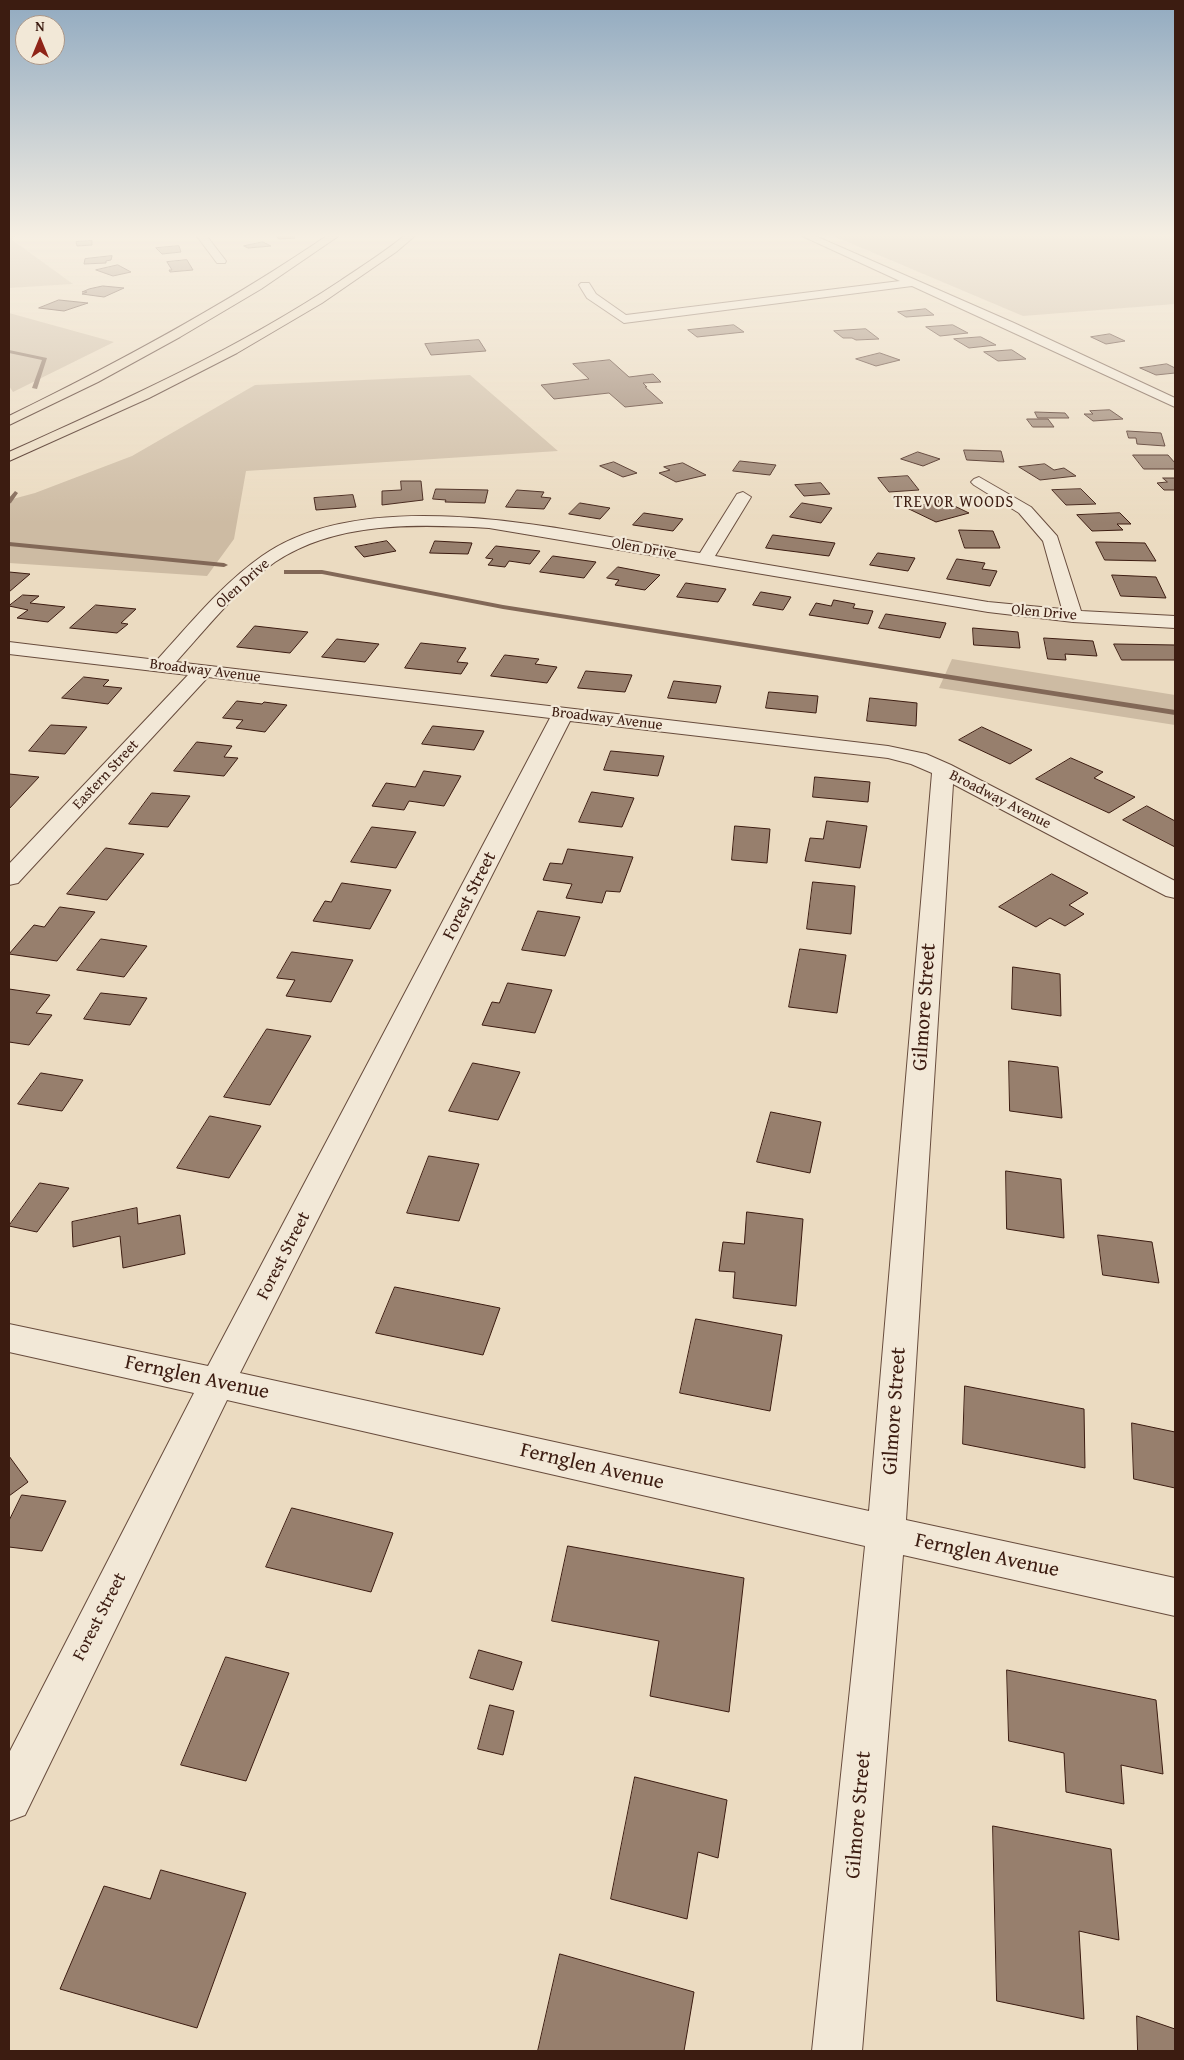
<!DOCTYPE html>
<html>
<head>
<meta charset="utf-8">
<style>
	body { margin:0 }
	#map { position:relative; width:1184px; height:2060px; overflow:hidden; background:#ebdbc1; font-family:"Gentium Book Plus",serif }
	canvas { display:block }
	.frame { position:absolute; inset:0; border:10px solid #3c1c11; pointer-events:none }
	.north { position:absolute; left:15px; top:15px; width:50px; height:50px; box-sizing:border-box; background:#f2e8d7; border:1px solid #a99688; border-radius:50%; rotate:0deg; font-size:14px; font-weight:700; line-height:20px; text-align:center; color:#3c1c11 }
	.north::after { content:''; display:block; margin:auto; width:18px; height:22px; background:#8f2418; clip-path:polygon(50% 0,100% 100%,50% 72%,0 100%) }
</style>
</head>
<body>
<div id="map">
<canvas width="1184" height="2060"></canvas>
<div class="frame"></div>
<div class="north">N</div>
</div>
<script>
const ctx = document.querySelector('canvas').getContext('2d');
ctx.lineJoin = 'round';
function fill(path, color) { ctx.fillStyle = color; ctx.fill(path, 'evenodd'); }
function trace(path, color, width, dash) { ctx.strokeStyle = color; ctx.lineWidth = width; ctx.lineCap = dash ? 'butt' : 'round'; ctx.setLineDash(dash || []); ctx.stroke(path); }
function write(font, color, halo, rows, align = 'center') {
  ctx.font = font + ' "Gentium Book Plus",serif'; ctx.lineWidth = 4.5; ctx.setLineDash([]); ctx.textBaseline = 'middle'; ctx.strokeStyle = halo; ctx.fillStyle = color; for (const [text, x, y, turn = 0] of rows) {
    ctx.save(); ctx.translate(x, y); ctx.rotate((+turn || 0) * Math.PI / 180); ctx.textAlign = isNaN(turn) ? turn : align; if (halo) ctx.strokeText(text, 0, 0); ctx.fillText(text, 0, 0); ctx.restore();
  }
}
const green = new Path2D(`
	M9,235H18L11,239L73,284L9,288Z
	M831,235H1175V304L1023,316Z
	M9,313L114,342L13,392L9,386Z
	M470,375L558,451L246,471L234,539L207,576L9,563V500L35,493L132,456L255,385Z
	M952,659L1175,695V725L939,688Z`);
const stream = new Path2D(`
	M9,350L47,358L37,389L32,388L42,360L9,353Z
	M15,491L18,493L11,503L9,504V498Z
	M9,542L224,563L228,565L224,567L9,546Z
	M284,570H322L503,605L1175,710V715L503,609L322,574H284Z`);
const building = new Path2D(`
	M276,235H293L295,238L279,239Z
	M92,241V245L77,246L76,242Z
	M263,242L271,246L248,248L244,246Z
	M179,246L181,252L162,254L156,248Z
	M112,256L111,260L106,261V263L84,264L85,259Z
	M187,260L193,270L170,272L169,270H172L167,262Z
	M118,265L131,272L113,276L96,270Z
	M103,286L124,288L104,297L82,294L87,292H82L89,289Z
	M59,300L88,303L64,311L39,308Z
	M926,309L934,315L906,317L898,312Z
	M734,325L744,332L697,337L688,330Z
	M953,325L968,333L940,336L926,327Z
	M866,329L879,339L856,340L852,338H843L834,331Z
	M1110,334L1125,341L1106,344L1091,337Z
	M981,337L996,345L969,348L954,339Z
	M479,340L486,351L431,355L425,344Z
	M1012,350L1026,359L998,361L984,352Z
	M880,353L900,360L876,366L856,359Z
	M610,360L629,377L653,374L661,382L643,383L647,387H645L663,403L625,407L609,393L554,399L541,385L589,379L573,364Z
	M1167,364L1175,368V373L1156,375L1140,368Z
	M1110,410L1123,419L1093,421L1084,414H1093L1090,411Z
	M1035,412L1065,413L1069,418H1038Z
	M1027,419H1048L1054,427H1033Z
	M1127,431L1161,433L1165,446L1137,444L1136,438H1129Z
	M964,450L1001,451L1004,462L967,460Z
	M918,452L940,459L923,466L901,459Z
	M1133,455H1168L1175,463V469H1144Z
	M740,461L776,465L770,475L733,471Z
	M614,462L637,473L623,477L600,466Z
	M683,463L706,475L676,482L659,473L670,470L664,467Z
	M1045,464L1054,470L1064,468L1076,476L1040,480L1019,467Z
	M908,476L919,490L889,492L878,478Z
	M1163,478H1175V490H1164L1157,483L1167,482Z
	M401,481H421L423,500L382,505V491L401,490Z
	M821,483L830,494L804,496L795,485Z
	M436,489L488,490L485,503L445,502L446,500L433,499Z
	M1081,489L1096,504L1066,505L1052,490Z
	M517,490L544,492L541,497L551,498L544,509L506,507Z
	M353,495L356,507L316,510L314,498Z
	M942,500L969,513L936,522L909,509Z
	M580,503L610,508L600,519L569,514Z
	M802,503L832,508L821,523L790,517Z
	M644,513L683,519L673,531L633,525Z
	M1120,513L1131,524H1117L1123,530L1092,531L1077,515Z
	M959,530L993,531L1000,548H965Z
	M773,535L835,543L829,556L766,548Z
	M387,541L396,551L364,557L355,547Z
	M435,541L472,543L468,554L430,553Z
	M1096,542L1145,543L1156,561L1105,560Z
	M496,546L540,551L530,564L509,561L505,567L488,565L493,559L486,558Z
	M878,553L915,558L908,571L870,565Z
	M553,556L596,562L584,578L540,572Z
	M957,559L985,563L982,569L997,571L990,586L947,579Z
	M618,567L660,575L645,590L615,585L619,580L607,578Z
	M9,572L30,574L9,592Z
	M1112,575L1156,577L1166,598L1121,596Z
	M686,583L726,589L718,602L677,597Z
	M761,592L791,597L783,610L753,605Z
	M23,595L39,596L30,603L65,607L48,622L17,618L28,610L9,606Z
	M834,600L855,604L853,608L873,611L868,624L809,615L816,603L831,606Z
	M96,605L136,609L121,623L128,624L117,633L70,628Z
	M886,614L946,623L940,638L879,628Z
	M255,626L308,632L290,653L237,647Z
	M973,628L1018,632L1020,648L974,645Z
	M1044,638L1093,641L1097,656L1065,654L1066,660L1048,659Z
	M337,639L379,644L365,662L322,657Z
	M421,643L466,648L457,662L468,663L461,674L405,668Z
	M1114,644L1175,645V660H1122Z
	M505,655L539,659L535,664L557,667L547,683L491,676Z
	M586,671L632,675L625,692L578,688Z
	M84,677L109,680L103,686L122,688L108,704L62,698Z
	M674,681L721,686L716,703L668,698Z
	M769,692L818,696L816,713L766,708Z
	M870,698L917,703L916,726L867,721Z
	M237,701L262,704L264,702L287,705L265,732L236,728L243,720L223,718Z
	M51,725L87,727L65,754L29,751Z
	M433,726L484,731L474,750L422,744Z
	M982,727L1032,750L1010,764L959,740Z
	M197,742L232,746L224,757L238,758L224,776L174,771Z
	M611,751L664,756L658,776L604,770Z
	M1071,758L1103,772L1094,778L1135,797L1109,813L1036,779Z
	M424,771L461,776L444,806L409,801L404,810L372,806L386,783L415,787Z
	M9,774L39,777L9,809Z
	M815,777L870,782L868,802L813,797Z
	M592,792L634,798L622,827L579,822Z
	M152,793L190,796L168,827L129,824Z
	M1147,806L1175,821V847L1123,820Z
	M827,821L867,826L860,868L805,861L810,838L823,839Z
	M735,826L770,829L767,863L732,860Z
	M372,827L416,832L396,868L351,862Z
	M106,848L144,854L107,900L67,894Z
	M568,849L633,857L620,892L606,891L602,903L566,898L572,884L543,880L550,863L562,864Z
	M1052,874L1088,893L1069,905L1084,914L1065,926L1050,918L1036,927L999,907Z
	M813,882L855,886L851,934L807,929Z
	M342,883L391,890L370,929L313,921L325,901L331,902Z
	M60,907L95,912L57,961L9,954L34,925L44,927Z
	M538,911L580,917L565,956L522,950Z
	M101,939L147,946L124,977L77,970Z
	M800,949L846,955L837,1013L789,1007Z
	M292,952L353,960L331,1002L286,996L295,980L277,978Z
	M1013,967L1060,974L1061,1016L1012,1009Z
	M508,983L552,990L535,1033L482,1025L492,1002L499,1003Z
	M9,989L50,995L36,1013L52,1015L29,1045L9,1042Z
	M101,993L147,998L130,1025L84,1019Z
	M267,1029L311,1036L270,1105L224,1097Z
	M1009,1061L1058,1067L1062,1118L1010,1111Z
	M473,1063L520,1072L498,1120L449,1111Z
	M41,1073L83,1080L62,1111L18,1104Z
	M771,1112L821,1122L810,1173L757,1162Z
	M210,1116L261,1126L229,1178L177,1168Z
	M429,1156L479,1164L459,1221L407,1213Z
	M1006,1171L1061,1179L1064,1238L1007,1229Z
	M40,1183L69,1188L37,1232L9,1226Z
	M137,1208L138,1224L180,1215L185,1254L123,1268L120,1236L73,1247L72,1222Z
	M747,1212L803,1219L796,1306L733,1298L735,1272L719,1271L723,1242L744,1244Z
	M1098,1235L1152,1242L1159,1283L1103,1275Z
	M395,1287L500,1308L483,1355L376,1333Z
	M696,1319L782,1335L770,1411L680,1393Z
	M965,1386L1084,1409L1085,1468L963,1444Z
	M1132,1423L1175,1432V1488L1134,1479Z
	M9,1456L28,1482L9,1496Z
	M22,1495L66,1501L42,1551L9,1547V1521Z
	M292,1508L393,1533L371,1592L266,1567Z
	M568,1546L744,1578L729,1712L650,1696L659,1641L552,1621Z
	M479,1650L522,1662L513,1690L470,1678Z
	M226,1657L289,1673L246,1781L181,1765Z
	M1007,1670L1156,1700L1163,1774L1121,1765L1124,1804L1066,1792L1064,1753L1009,1741Z
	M490,1705L514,1711L503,1755L478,1749Z
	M635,1777L727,1800L718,1858L698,1852L687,1919L611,1899Z
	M993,1826L1111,1849L1119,1940L1079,1931L1084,2019L997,2001Z
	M161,1870L246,1893L197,2028L60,1989L104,1886L150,1899Z
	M560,1954L694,1992L684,2051H538Z
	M1137,2016L1175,2029V2051H1138Z`);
const minor = new Path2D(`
	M196,235H206L226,261L225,263H217Z
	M800,235H813L1014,323L1175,398V407L912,286L624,323L587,298L579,285L581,283H589L596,294L626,315L900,281Z
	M979,477L1031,507L1057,536L1081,611L1175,616V628L1073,622L988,612L489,528C418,524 337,521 275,562C237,589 207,628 176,662L888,746L926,754L951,765L1175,881V898L1166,896L953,784L906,1520L1175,1578V1616L903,1555L862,2051H812L865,1546L227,1400L25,1815L9,1821V1753L194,1393L9,1352V1324L208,1366L550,718L208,677L18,883L9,885V864L188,675L9,654V642L157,660C190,624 222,584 262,556C371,479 577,533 700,553L737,494L743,492L751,497L715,556L988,602L1062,609L1043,541L1019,513L974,485L971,482L974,479ZM570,721L888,758L911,764L932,773L869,1511L240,1373Z`);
const highway = new Path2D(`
	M328,235H340L261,289L180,337L98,382L9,425V416C119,362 227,304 328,235Z
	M405,235H416L396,252L322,303L237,353L149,398L9,461V452C122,401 236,350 340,281C362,266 385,252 405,235Z`);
const farStreetnames = [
	["Olen Drive",644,549,10],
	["Olen Drive",243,584,-42],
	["Olen Drive",1044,613,5],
	["Broadway Avenue",205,671,7],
	["Broadway Avenue",607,719,7],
	["Eastern Street",106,775,-47],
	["Broadway Avenue",1000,800,27]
];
const farNeighbourhoodnames = [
	["TREVOR WOODS",954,503]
];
const streetNames = [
	["Forest Street",470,896,-63],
	["Forest Street",284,1256,-63],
	["Forest Street",100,1617,-63]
];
const nearStreetnames = [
	["Gilmore Street",925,1007,-86],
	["Fernglen Avenue",197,1378,12],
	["Gilmore Street",895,1411,-86],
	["Fernglen Avenue",592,1467,13],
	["Fernglen Avenue",987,1556,12],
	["Gilmore Street",859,1815,-85]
];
fill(green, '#cdbba3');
fill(stream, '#826857');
fill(building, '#977f6d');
trace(building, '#3c1c11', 1);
trace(minor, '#684c3d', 2);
trace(highway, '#3c1c11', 2);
fill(minor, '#f2e8d7');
fill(highway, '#ebdbc1');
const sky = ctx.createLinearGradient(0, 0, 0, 523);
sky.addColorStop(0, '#91aac0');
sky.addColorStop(0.45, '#f6efe3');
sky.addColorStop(1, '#f6efe300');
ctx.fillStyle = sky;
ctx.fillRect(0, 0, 1184, 523);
write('15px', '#3c1c11', '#f2e8d7', farStreetnames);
ctx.letterSpacing = '1px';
write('16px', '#3c1c11', '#f2e8d7', farNeighbourhoodnames);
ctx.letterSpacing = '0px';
write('18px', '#3c1c11', '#f2e8d7', streetNames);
write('21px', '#3c1c11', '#f2e8d7', nearStreetnames);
</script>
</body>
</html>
